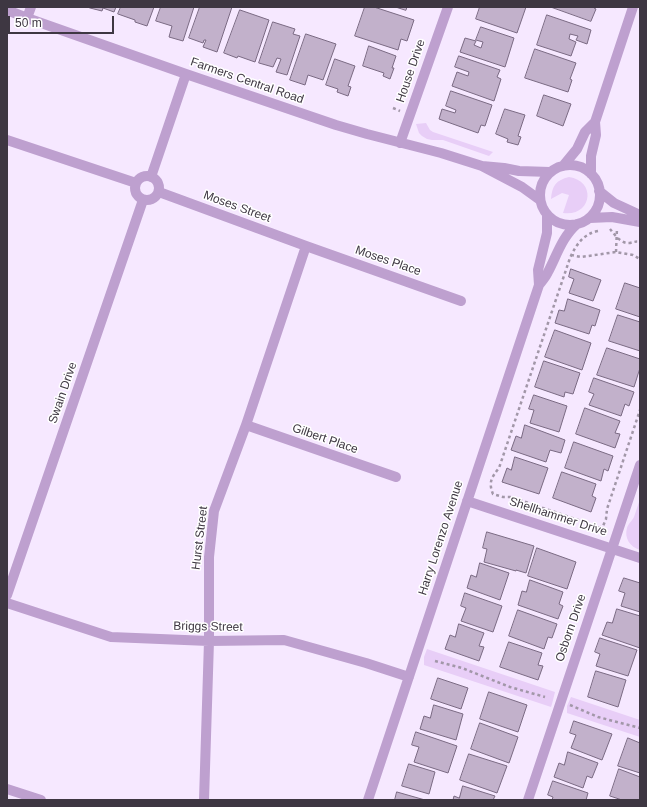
<!DOCTYPE html>
<html>
<head>
<meta charset="utf-8">
<style>
	body { margin:0 }
	#map { position:relative; width:647px; height:807px; overflow:hidden; background:#f6e8ff; font-family:Arial,sans-serif }
	canvas { display:block }
	.frame { position:absolute; inset:0; border:8px solid #3e3742; pointer-events:none }
	.scale { position:absolute; left:8px; top:16px; width:106px; height:18px; box-sizing:border-box; border:2px solid #3e3742; border-top:0; padding-left:5px; font-size:12px; line-height:14px; white-space:nowrap; color:#3e3742; -webkit-text-stroke:3px #fff; paint-order:stroke }
</style>
</head>
<body>
<div id="map">
<canvas width="647" height="807"></canvas>
<div class="frame"></div>
<div class="scale">50 m</div>
</div>
<script>
const ctx = document.querySelector('canvas').getContext('2d');
ctx.lineJoin = 'round';
function fill(path, color) { ctx.fillStyle = color; ctx.fill(path, 'evenodd'); }
function trace(path, color, width, dash) { ctx.strokeStyle = color; ctx.lineWidth = width; ctx.lineCap = dash ? 'butt' : 'round'; ctx.setLineDash(dash || []); ctx.stroke(path); }
function write(font, color, halo, rows, align = 'center') {
  ctx.font = font + ' Arial,sans-serif'; ctx.lineWidth = 3; ctx.setLineDash([]); ctx.textBaseline = 'middle'; ctx.strokeStyle = halo; ctx.fillStyle = color; for (const [text, x, y, turn = 0] of rows) {
    ctx.save(); ctx.translate(x, y); ctx.rotate((+turn || 0) * Math.PI / 180); ctx.textAlign = isNaN(turn) ? turn : align; if (halo) ctx.strokeText(text, 0, 0); ctx.fillText(text, 0, 0); ctx.restore();
  }
}
const green = new Path2D(`
	M426,123L430,130L433,132L493,152L489,156L443,140H432L427,139L422,136L419,133L416,124Z
	M569,177C597,181 592,217 563,213L569,195L562,193L551,199C552,186 556,180 569,177Z
	M640,499V550C630,547 624,538 627,528C628,524 632,521 634,517C636,511 638,505 640,499Z
	M427,649L555,692L552,704L551,707L424,665V657Z
	M571,697L640,720V737L567,713V706Z`);
const building = new Path2D(`
	M91,7H116L114,12L103,8L102,11L90,8Z
	M121,7H154L147,26L135,22V20L118,14Z
	M161,7H194L183,41L169,37L172,26L156,21Z
	M200,7H232L217,52L203,47L206,40H204L203,43L189,38Z
	M365,7H374L414,20L407,41L401,39L398,50L355,36Z
	M396,7H407L406,10Z
	M480,7H526L517,33L476,19Z
	M551,7H595L594,8L596,9L591,21Z
	M240,10L269,20L255,62L238,56L237,58L224,53Z
	M547,15L591,30L587,44L576,40L578,36L570,34L569,39L576,42L571,56L537,45Z
	M273,22L295,29L293,34L300,36L287,75L276,72L281,59L277,58L273,67L259,63Z
	M481,27L514,38L505,67L460,52L465,38L476,41L474,45L481,48L483,42L476,40Z
	M306,34L336,44L323,80L308,75L305,85L290,80Z
	M369,46L396,56L392,68H394L390,79L383,76L384,73L363,66Z
	M535,49L576,63L570,79L572,80L568,92L525,78Z
	M459,56L500,70L497,77L501,79L494,101L452,86L457,72L468,76L469,72L455,67Z
	M335,59L355,66L348,86L351,87L348,96L337,92L338,89L326,85Z
	M451,91L492,105L485,126L481,125L478,133L439,119L442,109L455,113L456,110L446,106Z
	M544,95L571,104L563,126L537,116Z
	M505,109L525,115L518,136L521,137L518,145L507,142L508,139L496,134Z
	M571,269L601,280L593,301L569,293L574,279L569,277Z
	M625,283L640,288V317L616,309Z
	M568,299L600,310L595,326L592,325L589,334L555,323L559,310L564,311Z
	M618,315L640,322V351L609,341Z
	M555,330L591,343L582,370L545,357Z
	M607,348L640,359V368L634,387L597,375Z
	M544,361L580,373L573,394L565,392L564,397L535,387Z
	M594,378L634,392L629,406L625,404L621,416L589,405L594,394L589,392Z
	M534,395L567,406L559,432L530,423L534,410L529,409Z
	M585,408L620,421L615,433L620,434L615,448L576,434Z
	M525,425L565,440L561,453L550,450L546,462L511,450L516,436L521,438Z
	M574,442L613,456L608,471L604,469L601,481L565,468Z
	M515,457L548,468L539,494L502,482L507,468L511,470Z
	M562,472L596,484L592,496L596,498L591,512L553,498Z
	M487,532L534,546L526,573L516,570V571L484,562L487,549L483,548Z
	M537,548L576,562L567,589L528,576Z
	M480,563L509,573L500,600L467,588L471,575L476,577Z
	M624,578L640,583V612L621,606L625,593L619,591Z
	M530,580L563,592L559,604L563,606L558,619L518,605L522,591L526,592Z
	M465,593L502,606L493,632L461,621L466,608L461,606Z
	M617,609L640,616V648L602,635L607,622L612,623Z
	M518,610L557,624L552,638L548,637L544,649L509,636Z
	M459,624L484,633L479,646L484,647L479,661L445,649L450,635L455,637Z
	M600,638L637,650L628,676L596,666L600,654L595,652Z
	M509,642L542,653L538,665L543,666L538,680L500,667Z
	M596,671L626,680L618,707L588,697Z
	M438,678L468,688L461,709L431,699Z
	M489,692L527,705L518,732L480,719Z
	M434,705L463,714L456,740L420,729L424,716L430,718Z
	M574,721L612,734L602,760L571,748L576,735L570,733Z
	M480,723L518,737L509,763L471,749Z
	M416,732L457,746L448,773L414,762L419,747L412,745Z
	M628,738L640,743V773L618,766Z
	M568,752L598,763L592,778L587,776L583,788L554,777L559,763L564,765Z
	M469,754L507,766L497,793L460,780Z
	M409,764L435,772L429,794L402,786Z
	M619,769L640,777V800H622L610,796Z
	M553,781L588,793L586,800H552L553,797L548,795Z
	M463,786L495,796L493,800H453L454,796L459,798Z
	M397,792L425,800H395Z`);
const path = new Path2D(`
	M393,108L400,111
	M610,229C615,235 621,244 630,243C634,242 636,241 640,242
	M598,231C583,234 576,245 570,258L499,468C492,477 488,482 493,494L503,497H511L584,522C592,527 595,530 603,526L606,519L607,509L640,410
	M616,252L617,228
	M571,255L581,257L616,252L633,255L640,259
	M435,661L462,668L510,687L545,697
	M570,705L598,717L640,728`);
const minor = new Path2D(`
	M7,10L27,18L186,74L336,125L367,134L441,153L482,166
	M27,18L31,7
	M595,122L633,7
	M7,140L136,183
	M400,143L448,7
	M540 195a30 30 0 1 1 60 0a30 30 0 1 1-60 0Z
	M563,166L577,149L585,132L595,122L596,135L591,156V174
	M135 188a12 12 0 1 1 24 0a12 12 0 1 1-24 0Z
	M151,177L186,74
	M599,191L614,203L640,215
	M159,192L306,246L461,301
	M540,200L522,187L482,166L504,168L519,171L550,172
	M590,218L612,217L640,222
	M539,285L538,270L547,233V215
	M246,425L396,477
	M467,501L640,558
	M7,595L143,200
	M7,603L111,637L209,641L284,640L366,663L409,677
	M7,789L41,800
	M204,800L209,641V557L214,511L246,425L306,246
	M368,800L539,285C542,281 546,277 548,272C557,255 562,237 577,224
	M528,800L640,465`);
const streetNames = [
	["House Drive",411,71,-71],
	["Farmers Central Road",247,81,19],
	["Moses Street",237,207,20],
	["Moses Place",388,261,19],
	["Swain Drive",63,393,-71],
	["Gilbert Place",325,439,19],
	["Shellhammer Drive",558,517,18],
	["Hurst Street",200,538,-83],
	["Harry Lorenzo Avenue",441,538,-72],
	["Briggs Street",208,627,1],
	["Osborn Drive",571,628,-71]
];
fill(green, '#e8cef7');
fill(building, '#c2b1cb');
trace(building, '#7a6a83', 1);
trace(path, '#a297a8', 2.5, [3, 3]);
trace(minor, '#bea0cf', 10);
write('12px', '#3e3742', '#fff', streetNames);
</script>
</body>
</html>
